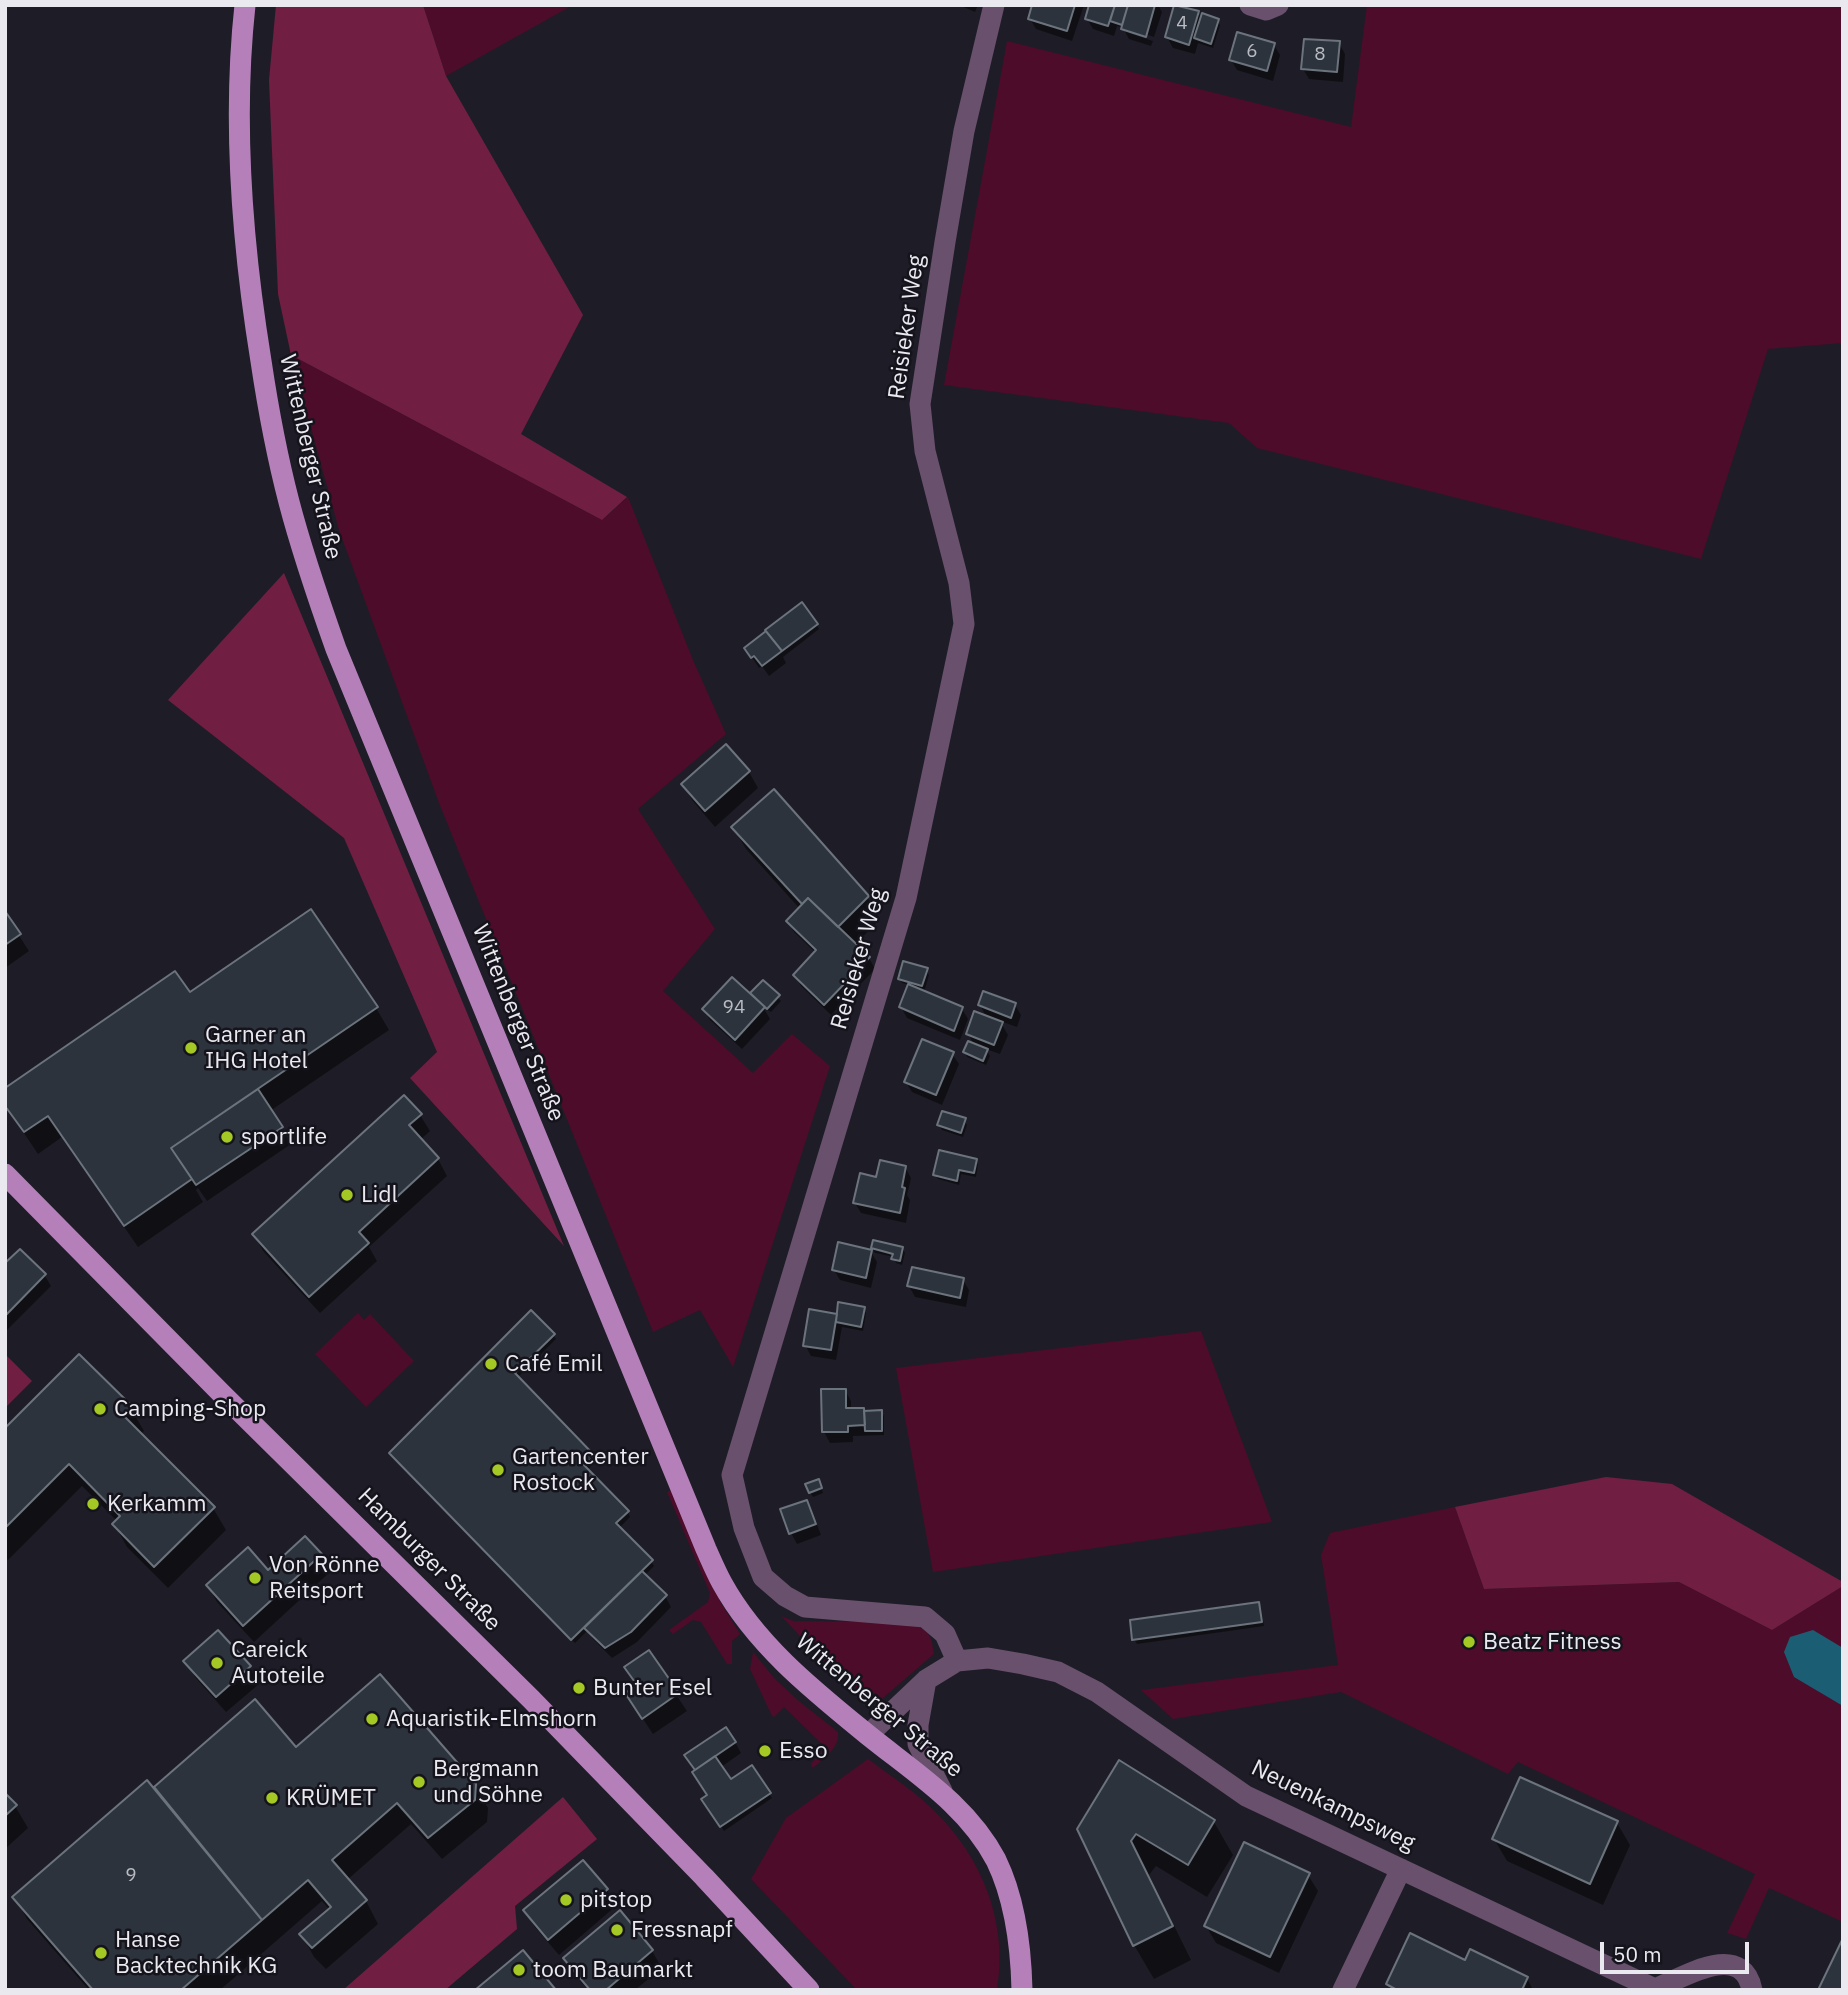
<!DOCTYPE html>
<html>
<head>
<meta charset="utf-8">
<style>
	body { margin:0 }
	#map { position:relative; width:1848px; height:1995px; overflow:hidden; background:#1e1d27; font-family:"IBM Plex Sans",sans-serif }
	canvas { display:block }
	.frame { position:absolute; inset:0; border:7px solid #eae9f0; pointer-events:none }
	.scale { position:absolute; left:1600px; top:1942px; width:149px; height:32px; box-sizing:border-box; border:4px solid #eae9f0; border-top:0; padding-left:9px; font-size:21px; line-height:24px; white-space:nowrap; color:#eae9f0; -webkit-text-stroke:5px #15141d; paint-order:stroke }
</style>
</head>
<body>
<div id="map">
<canvas width="1848" height="1995"></canvas>
<div class="frame"></div>
<div class="scale">50 m</div>
</div>
<script>
const ctx = document.querySelector('canvas').getContext('2d');
ctx.lineJoin = 'round';
function fill(path, color) { ctx.fillStyle = color; ctx.fill(path, 'evenodd'); }
function trace(path, color, width, dash) { ctx.strokeStyle = color; ctx.lineWidth = width; ctx.lineCap = dash ? 'butt' : 'round'; ctx.setLineDash(dash || []); ctx.stroke(path); }
function write(font, color, halo, rows, align = 'center') {
  ctx.font = font + ' "IBM Plex Sans",sans-serif'; ctx.lineWidth = 5; ctx.setLineDash([]); ctx.textBaseline = 'middle'; ctx.strokeStyle = halo; ctx.fillStyle = color; for (const [text, x, y, turn = 0] of rows) {
    ctx.save(); ctx.translate(x, y); ctx.rotate((+turn || 0) * Math.PI / 180); ctx.textAlign = isNaN(turn) ? turn : align; if (halo) ctx.strokeText(text, 0, 0); ctx.fillText(text, 0, 0); ctx.restore();
  }
}
const green = new Path2D(`
	M423,5H573L446,76Z
	M1367,5H1843V343L1768,349L1701,559L1257,448L1229,423L944,385L1007,41L1351,127Z
	M291,355L602,520L628,497L693,660L726,734L638,809L715,929L663,991L753,1073L792,1034L830,1066L733,1367L700,1310L653,1332L439,803L339,530Z
	M358,1313L364,1320L370,1314L414,1361L366,1407L315,1354Z
	M1201,1331L1272,1522L933,1572L896,1368Z
	M673,1489L721,1603L740,1634L732,1641V1664H727L701,1622L693,1620L673,1634L669,1630L708,1602L710,1593L667,1492Z
	M1455,1507L1484,1589L1679,1582L1772,1630L1843,1586V1922L1769,1888L1746,1939L1727,1933L1755,1874L1518,1762L1508,1774L1341,1692L1173,1719L1141,1690L1338,1665L1321,1555L1330,1533Z
	M781,1616L794,1621L911,1622C929,1632 931,1633 934,1654L876,1704L819,1656Z
	M753,1652L775,1679L800,1702L838,1732C840,1747 825,1758 814,1767H812L811,1764L825,1747L784,1707L774,1717L772,1716L750,1669Z
	M868,1759C888,1774 910,1788 928,1805C980,1852 1009,1920 997,1990H857L751,1879L786,1818Z`);
const forest = new Path2D(`
	M276,5H423L446,76L583,315L521,434L627,497L602,520L291,355L278,294L269,80Z
	M284,573L564,1246L410,1078L437,1052L344,838L168,700Z
	M5,1354L32,1381L5,1408Z
	M1606,1477L1672,1484L1843,1582V1586L1772,1630L1679,1582L1484,1589L1455,1507Z
	M563,1797L597,1839L515,1906L517,1929L445,1990H343Z`);
const water = new Path2D(`
	M1813,1630L1843,1648V1706L1794,1677L1784,1652L1790,1637Z`);
const shadow = new Path2D(`
	M959,5H978L975,12Z
	M1034,5H1084L1072,41L1036,29L1030,19Z
	M1091,5H1158L1162,12L1154,37L1129,29V33L1153,41L1151,46L1129,39L1123,28L1117,26L1114,36L1093,29L1087,19Z
	M1198,13L1202,19L1217,20L1220,25L1213,48L1198,43L1195,54L1173,48L1167,37Z
	M1339,43L1345,54L1343,82L1309,79L1303,69Z
	M1274,45L1280,55L1273,81L1237,70L1231,60Z
	M817,625L819,629L783,657L786,663L769,676L762,666L759,668L746,648Z
	M726,746L749,772L758,788L715,827L692,800L683,784Z
	M733,827L867,897L880,919L855,945L869,958L875,969L831,1015L801,986L795,975L816,953L794,932L788,922L800,909L746,849Z
	M310,911L376,1008L389,1030L270,1111L291,1144L207,1201L198,1188L196,1190L203,1202L138,1247L62,1137L38,1154L5,1105L189,995Z
	M5,914L29,951L5,968Z
	M926,970L929,975L924,992L962,1009L968,1019L960,1040L907,1018L901,1007L910,985L902,983L900,978Z
	M763,982L781,1001L771,1012L763,1007L770,1019L742,1049L710,1020L704,1010L750,996Z
	M980,1005H1015L1021,1015L1017,1027L1000,1021L1008,1035L1000,1054L986,1049L990,1056L986,1065L967,1057L965,1052L974,1045L968,1033L987,1018Z
	M952,1054L959,1064L942,1105L912,1092L906,1082Z
	M420,1115L430,1131L420,1140L438,1159L447,1176L369,1247L377,1261L320,1313L263,1251L254,1234Z
	M964,1120L967,1125L963,1137L942,1130L939,1125Z
	M976,1161L978,1165L976,1177L961,1174L959,1185L938,1179L935,1175Z
	M905,1167L911,1178L907,1195L910,1200L906,1223L861,1213L855,1203L877,1179Z
	M840,1244L875,1253L872,1248H902L905,1253L902,1265L896,1263L894,1257L871,1252L877,1262L871,1288L840,1280L834,1270Z
	M20,1251L45,1276L51,1286L5,1332V1266Z
	M963,1280L969,1290L966,1307L915,1297L909,1286Z
	M863,1308L866,1313L863,1331L842,1327L836,1360L811,1356L805,1345L811,1311L838,1316Z
	M553,1335L556,1339L517,1378L593,1457L596,1461L587,1470L628,1512L630,1517L619,1528L651,1561L654,1566L644,1576L665,1596L671,1607L637,1642L612,1658L592,1638L587,1631L575,1643L391,1453Z
	M845,1390L851,1401V1410L865,1412H881L884,1416V1435L853,1436V1442L830,1443L824,1432L823,1391Z
	M131,1409L144,1431L140,1435L213,1508L226,1530L168,1588L127,1547L114,1524L117,1521L82,1486L8,1560L5,1558V1430Z
	M821,1486L823,1493L813,1497L810,1492Z
	M806,1502L812,1512L821,1535L797,1544L791,1533Z
	M305,1538L321,1555L330,1572L254,1642L217,1602L208,1586L268,1572Z
	M1258,1604L1261,1608L1264,1626L1137,1644L1134,1639Z
	M648,1653L687,1711L653,1734L637,1710Z
	M186,1661L249,1667L259,1684L226,1712L195,1677Z
	M255,1701L296,1749L474,1785L488,1808L487,1822L442,1859L411,1824L347,1880L366,1901L378,1924L326,1969L314,1957L302,1935L329,1909L322,1901L220,1990H89L27,1919L15,1897L153,1789Z
	M735,1742L741,1753L721,1767L731,1781L751,1767L772,1798L724,1831L703,1800L709,1795L687,1755Z
	M1120,1763L1214,1822L1233,1855L1207,1897L1156,1866L1149,1875L1191,1960L1154,1979L1134,1945Z
	M5,1795L15,1806L28,1828L5,1849Z
	M1617,1823L1630,1845L1603,1905L1507,1861L1494,1839Z
	M1308,1875L1318,1891L1279,1973L1216,1943L1206,1926Z
	M607,1890L616,1906L559,1955L535,1927L525,1911Z
	M620,1913L652,1951L662,1968L635,1990H588L575,1975L566,1958Z
	M1465,1962L1527,1978L1533,1990H1391L1388,1984Z`);
const building = new Path2D(`
	M1032,5H1075L1067,31L1028,19Z
	M1089,5H1115L1108,26L1085,19Z
	M1115,5H1128L1122,25L1110,21Z
	M1128,5H1155L1146,37L1121,29Z
	M1174,5L1199,11L1189,45L1165,37Z
	M1202,13L1219,19L1211,44L1194,38Z
	M1237,32L1275,43L1267,71L1229,60Z
	M1304,39L1340,41L1337,72L1301,69Z
	M802,602L818,624L782,651L765,630Z
	M766,631L782,651L762,666L754,656L751,658L744,648Z
	M726,744L750,771L705,811L681,784Z
	M774,789L869,896L838,927L808,898L802,904L731,827Z
	M808,898L870,957L824,1005L793,975L816,950L786,921Z
	M311,909L378,1007L171,1148L192,1179L124,1226L48,1116L24,1132L5,1106V1088L175,971L190,992Z
	M5,911L21,934L5,945Z
	M903,961L928,968L922,986L898,979Z
	M732,977L765,1007L735,1040L702,1009Z
	M763,980L780,995L767,1009L750,993Z
	M908,984L963,1007L954,1031L899,1007Z
	M983,991L1016,1003L1011,1018L978,1005Z
	M974,1011L1003,1022L994,1045L966,1034Z
	M922,1039L954,1052L936,1095L904,1082Z
	M968,1041L988,1049L983,1061L963,1052Z
	M258,1089L283,1127L196,1185L171,1148Z
	M404,1095L422,1114L409,1125L439,1158L359,1232L369,1243L309,1297L252,1234Z
	M942,1111L966,1118L961,1133L937,1125Z
	M939,1150L977,1159L974,1173L959,1170L957,1181L933,1175Z
	M880,1160L906,1166L902,1187L905,1188L900,1213L853,1203L860,1173L876,1177Z
	M873,1240L903,1247L900,1261L891,1259L893,1254L871,1248Z
	M838,1242L872,1250L866,1278L832,1270Z
	M20,1249L46,1274L5,1316V1263Z
	M912,1267L964,1278L960,1298L907,1286Z
	M838,1302L865,1307L861,1327L836,1322Z
	M809,1309L837,1314L831,1350L803,1346Z
	M531,1310L555,1334L515,1373L595,1456L584,1465L629,1511L616,1523L653,1560L571,1640L389,1453Z
	M79,1354L133,1407L124,1416L215,1507L154,1567L112,1524L120,1516L69,1464L5,1528V1428Z
	M821,1389H846V1408H864L865,1425L848,1426V1432H822Z
	M882,1410V1431H865L864,1411Z
	M819,1479L822,1488L809,1493L805,1484Z
	M807,1500L816,1524L789,1534L780,1509Z
	M305,1536L322,1554L243,1626L206,1585L248,1547L268,1570Z
	M642,1571L667,1595L631,1632L605,1648L584,1628Z
	M1259,1602L1262,1622L1132,1640L1130,1620Z
	M218,1630L251,1666L216,1697L183,1661Z
	M649,1650L679,1693L642,1719L625,1693L637,1685L624,1667Z
	M380,1674L476,1784L475,1800L428,1838L397,1803L332,1860L367,1900L312,1948L299,1934L331,1907L308,1880L262,1920L154,1787L255,1699L296,1747Z
	M726,1727L736,1742L695,1770L684,1755Z
	M715,1756L731,1779L752,1765L771,1793L720,1827L701,1799L707,1795L692,1772Z
	M1119,1760L1215,1820L1188,1865L1136,1834L1131,1841L1173,1926L1133,1946L1077,1829Z
	M1520,1777L1618,1821L1590,1884L1492,1839Z
	M147,1780L262,1920L181,1990H93L12,1897Z
	M5,1793L17,1805L5,1816Z
	M1244,1842L1310,1873L1270,1957L1204,1926Z
	M583,1860L608,1889L548,1940L523,1910Z
	M620,1910L653,1950L606,1990H590L563,1958Z
	M1410,1933L1465,1960L1470,1949L1528,1977L1522,1990H1397L1386,1984Z
	M1843,1938V1990H1818Z
	M523,1950L556,1990H475Z`);
const minor = new Path2D(`
	M1250,5L1266,10L1278,5
	M957,1661L945,1634L925,1617L805,1607L785,1596L763,1577L744,1528L732,1475L906,898L964,624L959,583L925,451L920,404L945,242L964,131L994,5
	M926,1680L918,1725V1744L942,1791
	M868,1735L926,1680L957,1661L988,1658L1023,1664L1058,1672L1097,1692L1246,1796L1657,1990
	M1655,1989C1684,1977 1742,1940 1752,1990
	M1343,1990L1401,1869`);
const major = new Path2D(`
	M245,5C232,124 242,244 261,361C268,408 277,456 289,502C302,552 319,601 336,649L706,1549C711,1560 716,1572 722,1583C756,1645 814,1691 868,1735C915,1773 967,1805 996,1860C1015,1899 1021,1947 1022,1990
	M5,1174L221,1393L531,1699L704,1877L809,1990`);
const markers = [
	[191,1048,7,"#a4c824"],
	[227,1137,7,"#a4c824"],
	[347,1195,7,"#a4c824"],
	[491,1364,7,"#a4c824"],
	[100,1409,7,"#a4c824"],
	[498,1470,7,"#a4c824"],
	[93,1504,7,"#a4c824"],
	[255,1578,7,"#a4c824"],
	[1469,1642,7,"#a4c824"],
	[217,1663,7,"#a4c824"],
	[579,1688,7,"#a4c824"],
	[372,1719,7,"#a4c824"],
	[765,1751,7,"#a4c824"],
	[419,1782,7,"#a4c824"],
	[272,1798,7,"#a4c824"],
	[566,1900,7,"#a4c824"],
	[617,1930,7,"#a4c824"],
	[101,1953,7,"#a4c824"],
	[519,1970,7,"#a4c824"]
];
const numberNames = [
	["4",1182,24],
	["6",1252,52],
	["8",1320,55],
	["94",734,1008],
	["9",131,1876]
];
const streetNames = [
	["Reisieker Weg",907,327,-82],
	["Wittenberger Straße",310,457,77],
	["Reisieker Weg",859,959,-74],
	["Wittenberger Straße",518,1023,68],
	["Hamburger Straße",429,1560,45],
	["Wittenberger Straße",879,1706,40],
	["Neuenkampsweg",1333,1806,26]
];
const poiNames = [
	["Garner an",205,1035],
	["IHG Hotel",205,1061],
	["sportlife",241,1137],
	["Lidl",361,1195],
	["Café Emil",505,1364],
	["Camping-Shop",114,1409],
	["Gartencenter",512,1457],
	["Rostock",512,1483],
	["Kerkamm",107,1504],
	["Von Rönne",269,1565],
	["Reitsport",269,1591],
	["Beatz Fitness",1483,1642],
	["Careick",231,1650],
	["Autoteile",231,1676],
	["Bunter Esel",593,1688],
	["Aquaristik-Elmshorn",386,1719],
	["Esso",779,1751],
	["Bergmann",433,1769],
	["und Söhne",433,1795],
	["KRÜMET",286,1798],
	["pitstop",580,1900],
	["Fressnapf",631,1930],
	["Hanse",115,1940],
	["Backtechnik KG",115,1966],
	["toom Baumarkt",533,1970]
];
fill(green, '#4c0c2a');
fill(forest, '#711e43');
fill(water, '#1b5e73');
fill(shadow, '#0007');
fill(building, '#2c333c');
trace(building, '#6b737d', 2);
trace(minor, '#69506c', 21);
trace(major, '#b580ba', 21);
for (const [x, y, r, color] of markers) { const dot = new Path2D(); dot.arc(x, y, r, 0, 2 * Math.PI); ctx.fillStyle = color; ctx.fill(dot); trace(dot, '#15141d', 2.5); }
write('19px', '#babcc3', null, numberNames);
write('23px', '#eae9f0', '#15141d', streetNames);
write('23px', '#eae9f0', '#15141d', poiNames, 'left');
</script>
</body>
</html>
